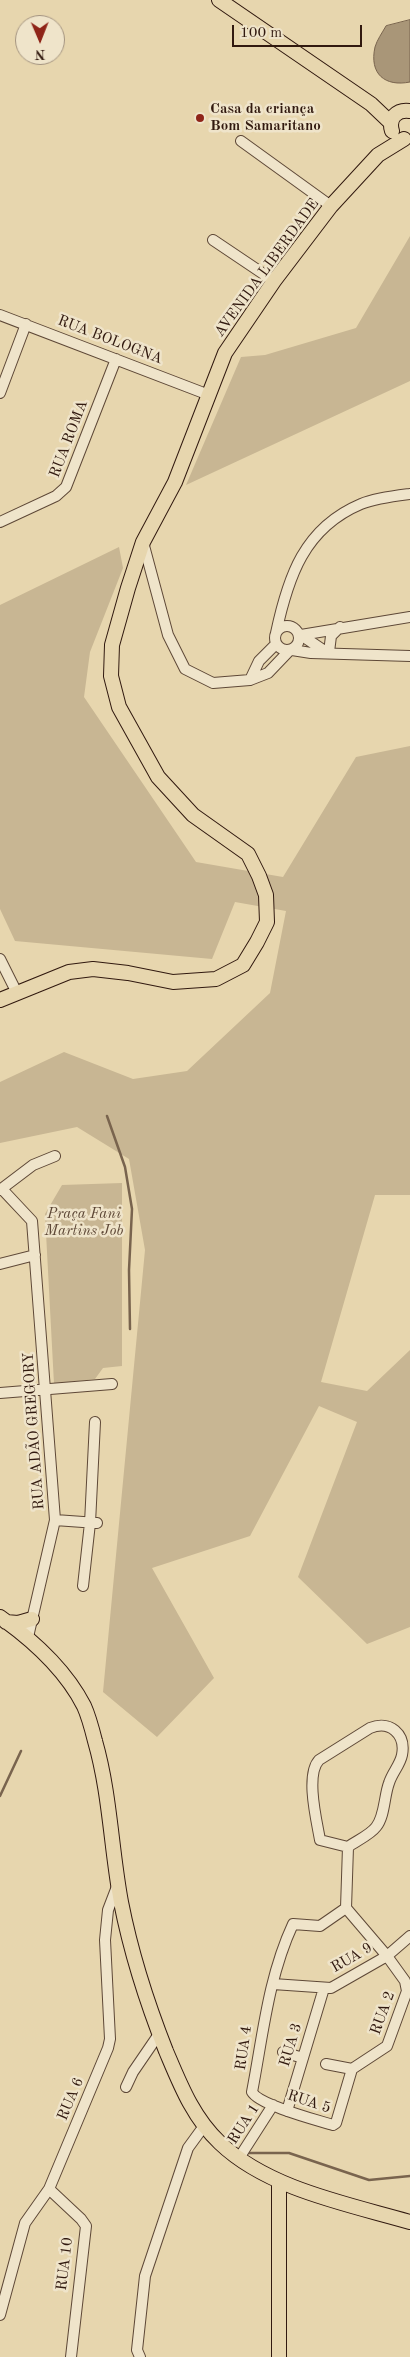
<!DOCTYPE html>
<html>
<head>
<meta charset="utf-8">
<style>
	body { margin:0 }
	#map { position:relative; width:410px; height:2357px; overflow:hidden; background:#e7d6ae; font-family:"Old Standard TT",serif }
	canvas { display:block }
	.north { position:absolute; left:15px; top:15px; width:50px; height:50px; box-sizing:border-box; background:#efe4ca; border:1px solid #a3937f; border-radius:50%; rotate:179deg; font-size:14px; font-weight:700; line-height:20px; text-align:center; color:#31190f }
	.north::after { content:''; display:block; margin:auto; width:18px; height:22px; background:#8f2418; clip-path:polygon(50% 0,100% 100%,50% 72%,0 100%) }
	.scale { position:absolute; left:232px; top:25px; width:130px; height:22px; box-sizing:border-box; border:2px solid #31190f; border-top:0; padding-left:6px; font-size:15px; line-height:18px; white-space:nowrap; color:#31190f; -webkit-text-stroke:4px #efe4ca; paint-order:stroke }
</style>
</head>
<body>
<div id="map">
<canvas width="410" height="2357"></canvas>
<div class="north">N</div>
<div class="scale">100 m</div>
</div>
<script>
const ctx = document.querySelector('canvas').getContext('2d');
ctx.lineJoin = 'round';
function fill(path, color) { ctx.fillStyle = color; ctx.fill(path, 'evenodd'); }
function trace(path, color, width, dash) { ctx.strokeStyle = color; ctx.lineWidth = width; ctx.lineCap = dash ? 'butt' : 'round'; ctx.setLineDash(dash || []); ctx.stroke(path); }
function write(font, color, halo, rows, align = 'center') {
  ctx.font = font + ' "Old Standard TT",serif'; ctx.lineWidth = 5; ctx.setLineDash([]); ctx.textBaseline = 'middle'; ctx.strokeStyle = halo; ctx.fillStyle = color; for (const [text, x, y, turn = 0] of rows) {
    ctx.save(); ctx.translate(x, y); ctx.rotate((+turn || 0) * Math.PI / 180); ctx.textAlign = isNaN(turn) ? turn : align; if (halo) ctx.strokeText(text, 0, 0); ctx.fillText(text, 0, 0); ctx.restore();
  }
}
const green = new Path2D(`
	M410,236V381L186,485L241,357L265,355L356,328Z
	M119,547L123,568L90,652L84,697L196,862L283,877L356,757L410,746V1195H375L321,1382L367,1391L410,1350V1627L367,1644L298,1577L357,1422L319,1406L250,1536L152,1568L214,1678L157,1737L103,1692L145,1250L129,1159L77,1127L0,1143V1082L64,1052L133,1079L187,1071L270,993L286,911L235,902L212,959L15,941L0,909V605Z
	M122,1183V1366L103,1368L95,1379L54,1384L45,1214L62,1185Z`);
const water = new Path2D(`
	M410,20V82C385,87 369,74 375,47C377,40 382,33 386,26Z`);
const stream = new Path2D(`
	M107,1116L125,1167L132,1209L129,1270L130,1329
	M0,1796L21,1751
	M246,2153H289L369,2180L410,2176`);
const minor = new Path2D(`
	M241,141L331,206
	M213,240L274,281
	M0,315L209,395
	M0,393L26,324
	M0,522L56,496L66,487L116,359
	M143,542L168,635L185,669L213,683L250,680L268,673L290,650
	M275 638a12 12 0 1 1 24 0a12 12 0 1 1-24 0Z
	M276,633C288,577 304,528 361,504C376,498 394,496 410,494
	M298,633L326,652
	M301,635L410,617
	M292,650L311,653L410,656
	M329,652L331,636L340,627
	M250,680L259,661L276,644
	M0,959L17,993
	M2,1189L32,1221L55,1520L28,1637
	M0,1190L33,1165L55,1156
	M0,1264L35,1255
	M0,1393L112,1384
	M55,1520L97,1523
	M83,1586L90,1523L95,1422
	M346,1908L320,1926L293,1924C268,1978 263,2035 252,2092C259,2105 317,2120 333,2125L336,2123L352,2069L387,2046L407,1991L405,1981L387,1956L346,1908L348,1847C356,1841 370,1835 376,1827C385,1816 384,1796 389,1783C392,1773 400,1765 402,1755C406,1734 390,1720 370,1728L319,1760C305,1775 317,1822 320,1840L348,1847
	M273,1984L331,1988L387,1956L410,1936
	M283,2052L303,2058
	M326,2064L352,2069
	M126,2087L133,2072L159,2034
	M287,2111L324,1988
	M239,2158L273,2105
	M49,2189L81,2219L86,2226L71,2357
	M0,2315L25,2223L49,2189L108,2048L110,2039L105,1940L108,1910L118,1884
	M140,2357L137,2350L145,2276L188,2148L204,2126`);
const major = new Path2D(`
	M219,0L371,104L391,123
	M392,131C388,118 397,109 410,111
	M0,1000L69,972L93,969L128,973L173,982L216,979L243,965L257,942L267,922L266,895L259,876L248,854L193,815L158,777L119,707L111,676L112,645L128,588L143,542L175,482L225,353L274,281L331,206L378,155L404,139
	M0,1617C34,1641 65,1669 84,1706C89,1717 92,1729 95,1741C110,1793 111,1848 121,1902C131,1953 147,2003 166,2051C180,2084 193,2118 220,2143C268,2189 348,2204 410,2222
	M6,1622L18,1623L32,1619
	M279,2357V2181`);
const markers = [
	[200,118,5,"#8f2418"]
];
const poiNames = [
	["Casa da criança",210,109],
	["Bom Samaritano",210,126]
];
const streetNames = [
	["AVENIDA LIBERDADE",267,268,-54],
	["RUA BOLOGNA",110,340,21],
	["RUA ROMA",69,439,-69],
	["RUA ADÃO GREGORY",34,1431,-94],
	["RUA 9",352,1958,-30],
	["RUA 2",383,2013,-70],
	["RUA 3",291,2045,-73],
	["RUA 4",244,2048,-82],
	["RUA 6",71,2099,-67],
	["RUA 5",309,2102,18],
	["RUA 1",244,2124,-57],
	["RUA 10",65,2264,-83]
];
const parkNames = [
	["Praça Fani",84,1214],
	["Martins Job",84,1231]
];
fill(green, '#c8b693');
fill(water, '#a99678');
trace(water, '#79644e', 1);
trace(stream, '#79644e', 2.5);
trace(minor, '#5e4837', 12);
trace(major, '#31190f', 16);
trace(minor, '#efe4ca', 10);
trace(major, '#e7d6ae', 14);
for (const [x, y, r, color] of markers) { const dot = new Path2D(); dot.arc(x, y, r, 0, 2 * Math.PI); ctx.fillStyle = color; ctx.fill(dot); trace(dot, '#efe4ca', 2); }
write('bold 15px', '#31190f', '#efe4ca', poiNames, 'left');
write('15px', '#31190f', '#efe4ca', streetNames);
write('italic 15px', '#5e4837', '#efe4ca', parkNames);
</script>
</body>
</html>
